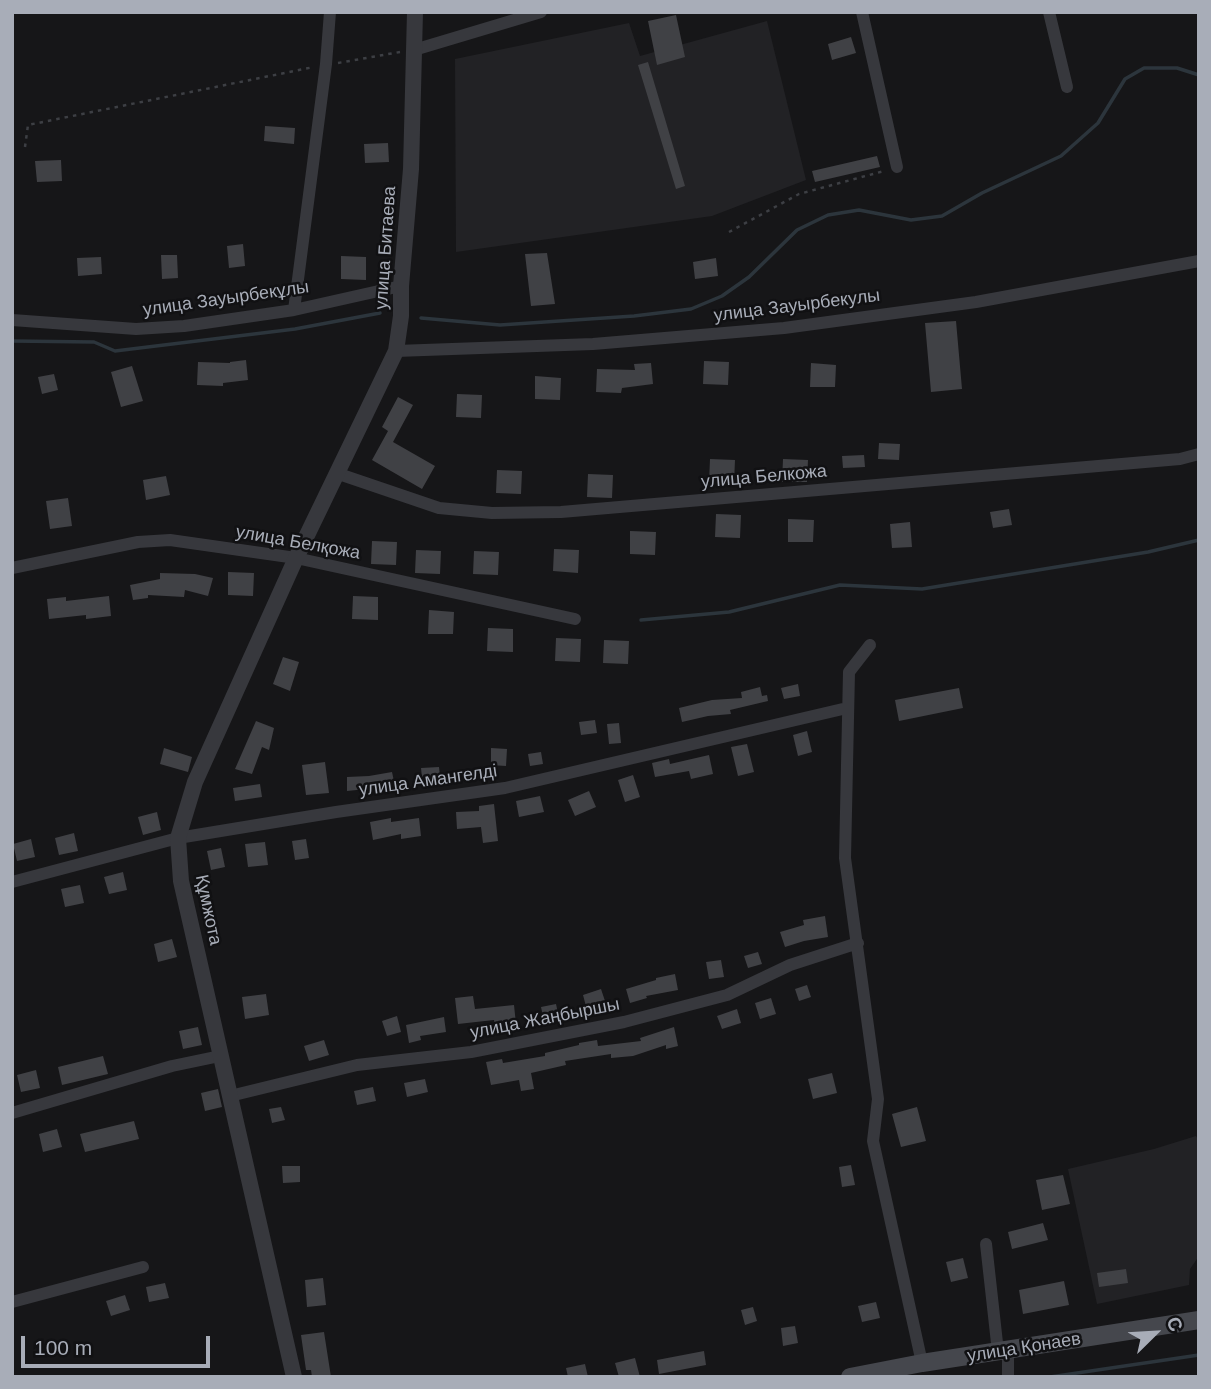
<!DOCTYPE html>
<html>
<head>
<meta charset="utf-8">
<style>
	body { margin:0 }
	#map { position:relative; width:1211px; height:1389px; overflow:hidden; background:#161618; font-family:Arial,sans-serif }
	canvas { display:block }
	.frame { position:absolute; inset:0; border:14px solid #a8adb8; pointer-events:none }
	.north { position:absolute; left:1120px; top:1298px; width:70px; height:70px; -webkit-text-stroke:5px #111113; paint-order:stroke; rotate:66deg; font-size:19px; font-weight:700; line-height:28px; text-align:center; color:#a8adb8 }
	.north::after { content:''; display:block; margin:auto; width:24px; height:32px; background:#a8adb8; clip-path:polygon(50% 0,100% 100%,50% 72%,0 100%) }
	.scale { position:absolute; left:21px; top:1336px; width:189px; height:32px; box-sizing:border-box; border:4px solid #a8adb8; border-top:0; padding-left:9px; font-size:21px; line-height:24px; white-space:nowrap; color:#a8adb8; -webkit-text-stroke:5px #111113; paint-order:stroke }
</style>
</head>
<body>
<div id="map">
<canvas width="1211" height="1389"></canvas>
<div class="frame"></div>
<div class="north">С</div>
<div class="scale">100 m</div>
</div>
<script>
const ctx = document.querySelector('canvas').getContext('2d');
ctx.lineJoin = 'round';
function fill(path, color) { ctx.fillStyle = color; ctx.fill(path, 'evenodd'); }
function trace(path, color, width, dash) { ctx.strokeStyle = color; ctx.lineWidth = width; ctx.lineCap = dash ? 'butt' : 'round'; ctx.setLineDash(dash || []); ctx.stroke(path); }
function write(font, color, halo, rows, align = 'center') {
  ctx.font = font + ' Arial,sans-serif'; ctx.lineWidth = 5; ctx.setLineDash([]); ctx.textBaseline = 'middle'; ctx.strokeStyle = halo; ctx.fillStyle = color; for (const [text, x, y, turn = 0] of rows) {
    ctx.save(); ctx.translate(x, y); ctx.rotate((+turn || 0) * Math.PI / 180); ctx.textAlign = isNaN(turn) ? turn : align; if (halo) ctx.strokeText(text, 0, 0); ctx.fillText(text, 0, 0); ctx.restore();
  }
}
const built = new Path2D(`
	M767,21L806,180L712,216L456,252L455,59L629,23L640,56Z
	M1196,1136L1199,1141V1256L1190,1269L1189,1285L1097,1304L1068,1169L1154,1149Z`);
const stream = new Path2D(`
	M421,318L500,325L634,316L691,309L722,296L749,277L797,230L828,215L859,210L911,220L942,216L982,193L1061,156L1098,123L1125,79L1144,68H1177L1199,75
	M12,341L94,342L115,351L295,329L380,313
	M641,620L729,612L840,585L922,589L1148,552L1199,540
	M1050,1377L1199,1355`);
const building = new Path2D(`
	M676,15L685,57L657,65L648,21Z
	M851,37L856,53L832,60L828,44Z
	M648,62L685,186L676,189L638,65Z
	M265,126L295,128L294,144L264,141Z
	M388,143L389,162L365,163L364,144Z
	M877,156L880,167L815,182L812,171Z
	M61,160L62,181L37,182L35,161Z
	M243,244L245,266L229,268L227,246Z
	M547,253L555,304L531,306L525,254Z
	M161,255H177L178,278L162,279Z
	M341,256L366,257V280L341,279Z
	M101,257L102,274L78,276L77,258Z
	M716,258L718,276L695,279L693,262Z
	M956,321L962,389L931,392L925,323Z
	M246,360L248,380L223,383V386L197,385L198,362L230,363V362Z
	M704,361L729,362L728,385L703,384Z
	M651,363L653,384L622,388L621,393L596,392L597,369L635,370L634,364Z
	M811,363L836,365L835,387H810Z
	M132,366L143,401L121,407L111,372Z
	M54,374L58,390L42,394L38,377Z
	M535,376L561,378L560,400L535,399Z
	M457,394L482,395L481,418L456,417Z
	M398,397L413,405L393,442L435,466L422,489L372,460L388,431L382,427Z
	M879,443L900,444L899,460L878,459Z
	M864,455L865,467L843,468L842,456Z
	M710,459L735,460L734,483L709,482Z
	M783,459L808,460L807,482H782Z
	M497,470L522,471L521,494L496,493Z
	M588,474L613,475L612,498L587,497Z
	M166,476L170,495L146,500L143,480Z
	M68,498L72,526L50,529L46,501Z
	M1009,509L1012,525L993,528L990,512Z
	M716,514L741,515L740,538L715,537Z
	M788,519L814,520L813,542H788Z
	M910,522L912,547L892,548L890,524Z
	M630,531L656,532L655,555L630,554Z
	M372,541L397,542L396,565L371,564Z
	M554,549L579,550L578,573L553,571Z
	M416,550L441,551L440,574L415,573Z
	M474,551L499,552L498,575L473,574Z
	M228,572L254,573L253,596L228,595Z
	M160,573L195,574L213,578L208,596L185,590L184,597L148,595V598L133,600L130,585L160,579Z
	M109,596L111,616L86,619V615L49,619L47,599L66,597V601Z
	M353,596L378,597V620L352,619Z
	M429,610L454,612L453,634H428Z
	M488,628L513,629V652L487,651Z
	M556,638L581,639L580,662L555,661Z
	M604,640L629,641L628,664L603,663Z
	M283,657L299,662L290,691L273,684Z
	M798,684L800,696L784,699L781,688Z
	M760,687L762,696L767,695L768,701L730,710L731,714L708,716L682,722L679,708L712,700L742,698L741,692Z
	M959,688L963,708L899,721L895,700Z
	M595,720L597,733L581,735L579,722Z
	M256,721L274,728L269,750L262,747L252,774L235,769Z
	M619,723L621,743L609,744L607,724Z
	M807,731L812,752L798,756L793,735Z
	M747,744L754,772L738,776L731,747Z
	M164,748L192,757L188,772L160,764Z
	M491,748L507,749L506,766L491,765Z
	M541,752L543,764L530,766L528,754Z
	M709,755L713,774L691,779L689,771L655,777L652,763L669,759L670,764Z
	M325,762L329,793L306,795L302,765Z
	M439,767L441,786L423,787L421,768Z
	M392,772L395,786L347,791V777L369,776Z
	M633,775L640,797L625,802L618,780Z
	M260,784L262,797L235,801L233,788Z
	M589,791L596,807L575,816L568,800Z
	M540,796L544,812L519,817L516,801Z
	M494,804L498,841L483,843L481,827L457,829L456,812L479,811V806Z
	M157,812L161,830L143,835L138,817Z
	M391,818V822L419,818L421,836L401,839V834L373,840L370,822Z
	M74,833L78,851L59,855L55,838Z
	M31,839L35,857L17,861L13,844Z
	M306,839L309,858L295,860L292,841Z
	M265,842L268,865L248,867L245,844Z
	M221,848L225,867L211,870L207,851Z
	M123,872L127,890L109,894L104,877Z
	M80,885L84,903L65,907L61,889Z
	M825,916L828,937L804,941L785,947L780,932L804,925L803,920Z
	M172,939L177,957L158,962L154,944Z
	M758,952L762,964L748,968L744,956Z
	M721,960L724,977L709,979L706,962Z
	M675,974L678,990L646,996L647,998L630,1003L626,989L656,980V978Z
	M807,985L811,997L799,1001L795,989Z
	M601,989L606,1004L587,1010L583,995Z
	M266,994L269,1015L245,1019L242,997Z
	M473,996L475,1009L514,1005L516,1024L495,1026L494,1020L458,1024L455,998Z
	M771,998L776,1014L760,1019L755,1003Z
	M556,1004L559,1018L544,1021L541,1007Z
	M737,1009L741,1023L722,1029L717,1016Z
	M397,1016L401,1032L387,1036L382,1021Z
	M444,1017L446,1032L420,1036L421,1040L409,1043L406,1025Z
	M198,1027L202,1045L183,1049L179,1031Z
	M674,1027L678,1046L666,1049V1045L633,1056L611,1058V1054L565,1061L566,1065L531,1073L534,1089L521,1091L519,1080L491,1085L486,1062L502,1059L503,1063L545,1056V1053L579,1045V1043L597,1040L598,1046L641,1041L640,1038Z
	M324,1040L329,1055L309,1061L304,1046Z
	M103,1056L108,1074L62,1085L58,1067Z
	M36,1070L40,1088L21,1092L17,1075Z
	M832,1073L837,1093L813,1099L808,1079Z
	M425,1079L428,1092L407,1097L404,1083Z
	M373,1087L376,1101L357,1105L354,1091Z
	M218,1089L222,1107L205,1111L201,1093Z
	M281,1107L285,1120L272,1123L269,1109Z
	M917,1107L926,1141L901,1147L892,1114Z
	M134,1121L139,1139L85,1152L80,1134Z
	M57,1129L62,1147L43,1152L39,1134Z
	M851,1165L855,1185L842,1187L839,1167Z
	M282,1166H300V1182L283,1183Z
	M1063,1175L1070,1204L1042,1210L1036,1180Z
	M1043,1223L1048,1240L1012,1249L1008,1232Z
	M963,1258L968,1278L951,1282L946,1262Z
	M1126,1269L1128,1283L1099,1287L1097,1273Z
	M323,1278L326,1305L307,1307L305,1280Z
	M1064,1281L1069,1305L1023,1314L1019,1290Z
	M165,1283L169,1298L149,1302L146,1287Z
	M125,1295L130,1310L111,1316L106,1301Z
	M876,1302L880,1318L862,1322L858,1306Z
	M753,1307L757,1321L745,1325L741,1310Z
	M795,1326L798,1343L783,1346L781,1328Z
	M324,1332L331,1377H312L311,1370H306L301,1335Z
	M704,1351L706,1365L659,1374L657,1360Z
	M635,1358L640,1377H619L615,1363Z
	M585,1364L588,1377H568L566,1368Z`);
const path = new Path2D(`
	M338,63L400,52
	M25,147L28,125L314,67
	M729,232L799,194L884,171`);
const minor = new Path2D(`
	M862,12L897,167
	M1049,12L1067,87
	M414,50L541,12
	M294,310L326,64L330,12
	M12,320L136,329L184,326L294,310L401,286
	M396,351L593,344L784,328L976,302L1199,261
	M336,473L439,508L492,513L561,512L1180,459L1199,454
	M12,568L138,542L170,540L296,558L575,619
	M870,645L849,672L845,858L878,1099L873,1141L922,1363
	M12,882L178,838L336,812L505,788L847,708
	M230,1096L357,1065L471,1052L624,1022L727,995L790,965L858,943
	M12,1113L172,1066L220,1056
	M986,1244L998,1352
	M12,1302L143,1267
	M1008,1377V1351`);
const tertiary = new Path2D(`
	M294,1377L181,881L178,838L195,782L296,558L396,351L401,316V286L411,169L415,12`);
const secondary = new Path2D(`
	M850,1377L922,1363L1199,1320`);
const streetNames = [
	["улица Битаева",386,248,-86],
	["улица Зауырбекұлы",226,299,-8],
	["улица Зауырбекулы",797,306,-7],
	["улица Белкожа",764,477,-5],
	["улица Белқожа",298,543,10],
	["улица Амангелді",428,781,-8],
	["Құмжота",208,910,78],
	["улица Жаңбыршы",545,1019,-11],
	["улица Қонаев",1024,1348,-9]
];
fill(built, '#222225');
trace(stream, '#2c353c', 3.5);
fill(building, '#404145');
trace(path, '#3d3f44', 2.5, [3.5, 5]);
trace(minor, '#37383d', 12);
trace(tertiary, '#37383d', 16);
trace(secondary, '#45474d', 18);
write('18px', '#a8adb8', '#111113', streetNames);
</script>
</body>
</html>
